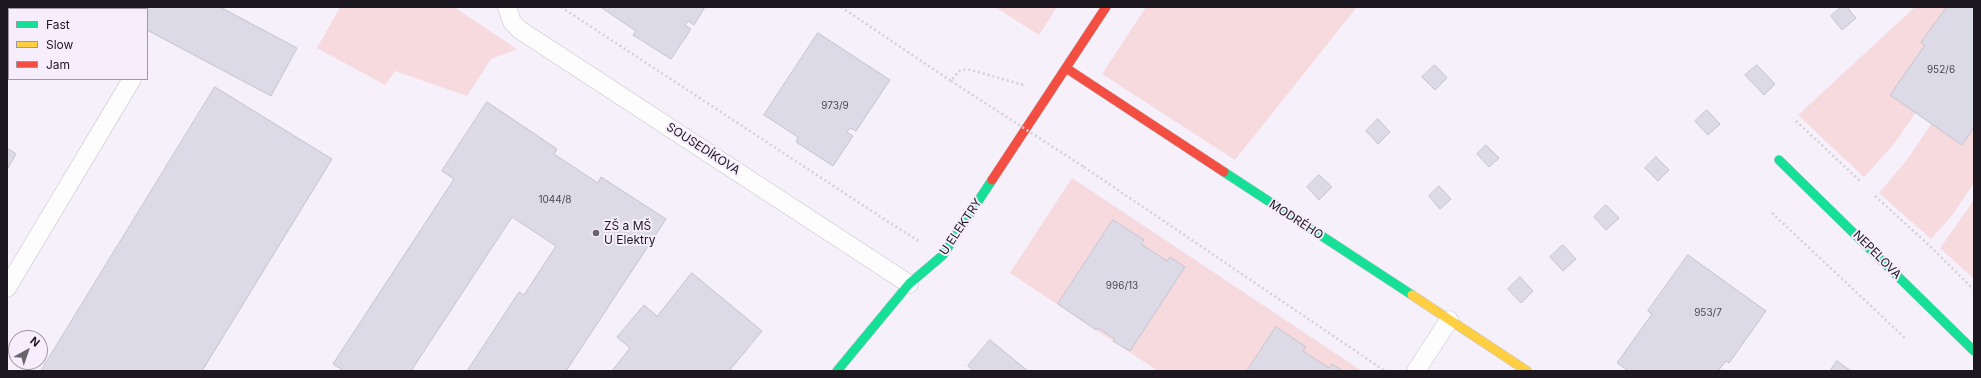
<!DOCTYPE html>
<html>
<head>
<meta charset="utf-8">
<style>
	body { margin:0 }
	#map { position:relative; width:1981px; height:378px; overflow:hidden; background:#f5f0fa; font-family:Inter,sans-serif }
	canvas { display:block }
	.frame { position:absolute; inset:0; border:8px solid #1d1820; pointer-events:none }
	.legend { position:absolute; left:8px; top:8px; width:140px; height:72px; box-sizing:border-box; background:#f6edfd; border:1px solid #9f98a5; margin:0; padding:5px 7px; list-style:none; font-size:12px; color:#1d1820 }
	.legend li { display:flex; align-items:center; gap:8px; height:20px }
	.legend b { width:20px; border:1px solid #9f98a5 }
	.north { position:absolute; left:8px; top:330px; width:40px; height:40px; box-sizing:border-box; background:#f6edfd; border:1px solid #9f98a5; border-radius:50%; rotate:40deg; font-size:11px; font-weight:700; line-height:16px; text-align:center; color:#1d1820 }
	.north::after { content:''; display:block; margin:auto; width:14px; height:18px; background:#69646c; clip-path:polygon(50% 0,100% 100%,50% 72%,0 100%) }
</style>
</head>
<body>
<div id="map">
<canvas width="1981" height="378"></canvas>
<div class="frame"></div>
<ul class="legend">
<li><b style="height:5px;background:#16e098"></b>Fast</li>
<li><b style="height:5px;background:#ffcf43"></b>Slow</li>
<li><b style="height:5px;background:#f24e42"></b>Jam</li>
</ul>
<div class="north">N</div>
</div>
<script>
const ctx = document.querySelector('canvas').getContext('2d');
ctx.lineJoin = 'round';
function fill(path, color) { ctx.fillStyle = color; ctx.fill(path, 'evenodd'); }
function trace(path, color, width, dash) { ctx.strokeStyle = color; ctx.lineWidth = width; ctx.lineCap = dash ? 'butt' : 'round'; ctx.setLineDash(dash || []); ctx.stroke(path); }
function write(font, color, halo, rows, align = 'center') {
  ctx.font = font + ' Inter,sans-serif'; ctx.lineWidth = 4; ctx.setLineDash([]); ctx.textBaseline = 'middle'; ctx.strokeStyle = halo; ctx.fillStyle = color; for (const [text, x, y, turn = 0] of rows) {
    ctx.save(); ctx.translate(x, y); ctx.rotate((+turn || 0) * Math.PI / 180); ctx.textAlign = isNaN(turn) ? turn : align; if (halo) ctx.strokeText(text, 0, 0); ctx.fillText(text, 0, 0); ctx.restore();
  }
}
const green = new Path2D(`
	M340,7H454L517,49L491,59L467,96L395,71L385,85L317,48Z
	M995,7H1057L1039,35Z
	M1146,7H1357L1235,160L1102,74Z
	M1915,7H1947L1922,43L1925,45L1916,112L1894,144L1864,177L1798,115Z
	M1932,123L1961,145L1974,127V183L1953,214L1931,239L1879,193L1906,161Z
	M1072,178L1362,371H1343L1332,364L1329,368L1303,351L1306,347L1276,327L1247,371H1158L1010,273ZM1113,220L1144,240L1141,244L1167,261L1170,257L1185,267L1130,351L1114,341L1115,339L1097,328L1096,329L1058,304Z
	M1974,200V279L1940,248Z`);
const building = new Path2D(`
	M107,7H220L297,48L271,96L147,30V9H107Z
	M603,7H705L694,25L688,21L685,25L691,29L671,59L633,35L636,31L602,8Z
	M1841,7H1847L1856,18L1842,30L1831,16Z
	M1947,7H1974V127L1962,145L1890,95L1925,45L1921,43Z
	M818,33L890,80L856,131L850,128L847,132L853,136L833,166L796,142L798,137L764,115Z
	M1435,65L1447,78L1435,90L1422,77Z
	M1757,65L1775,84L1764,95L1745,75Z
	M215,87L332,159L202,371H41Z
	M487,102L557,149L554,154L598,183L601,177L666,219L566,371H467L519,292L524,295L556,246L512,217L411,371H344L333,364L454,179L442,171Z
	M1707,110L1720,124L1708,135L1695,121Z
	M1378,119L1390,132L1378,144L1366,131Z
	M1486,145L1499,158L1489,167L1477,154Z
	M7,148L16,154L7,170Z
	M1656,157L1669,170L1658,181L1645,168Z
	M1319,175L1332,187L1319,200L1307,187Z
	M1439,186L1451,199L1440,209L1429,196Z
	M1606,205L1619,218L1606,230L1594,217Z
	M1113,220L1144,240L1141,244L1167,261L1170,257L1185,267L1130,351L1113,341L1115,339L1098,328L1096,330L1058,304Z
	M1563,245L1576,259L1563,271L1550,257Z
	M1688,255L1766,311L1729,363L1726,361L1718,371H1629L1617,363L1652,314L1648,311Z
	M692,273L762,331L729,371H612L630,348L617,337L644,305L657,316Z
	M1520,277L1533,291L1521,303L1508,289Z
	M1276,327L1306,347L1303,351L1329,368L1332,364L1343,371H1247Z
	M990,340L1028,371H974L968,366Z
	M1837,361L1851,371H1830Z`);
const path = new Path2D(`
	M561,7L890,223L919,241
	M841,7L951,81L959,71L967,69L1024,85
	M1796,121L1860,181
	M1084,167L1385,371
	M1875,196L1931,247L1974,290
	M1772,213L1905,338`);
const lane = new Path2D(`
	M507,7L512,22L520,30L909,284
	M7,288L132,79
	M1416,371L1449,320`);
const fast = new Path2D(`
	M1779,160L1974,351
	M1224,172L1412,295
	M837,371L909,284L943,255L992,180`);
const slow = new Path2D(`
	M1412,295L1527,371`);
const jam = new Path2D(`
	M1066,68L1224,172
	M992,180L1106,7`);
const pathBridge = new Path2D(`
	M951,81L1084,167`);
const markers = [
	[596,233,4,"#69646c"]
];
const numberNames = [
	["952/6",1941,70],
	["973/9",835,106],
	["1044/8",555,200],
	["996/13",1122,286],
	["953/7",1708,313]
];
const streetNames = [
	["SOUSEDÍKOVA",703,149,33],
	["MODRÉHO",1296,220,33],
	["U ELEKTRY",961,227,-56],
	["NEPELOVA",1877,255,45]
];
const poiNames = [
	["ZŠ a MŠ",604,226],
	["U Elektry",604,240]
];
fill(green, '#f6dade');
fill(building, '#dbdae6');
trace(building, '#c4c3cc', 1);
trace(lane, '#c9c4cd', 19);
trace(fast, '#c9c4cd', 10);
trace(slow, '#c9c4cd', 10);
trace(jam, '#c9c4cd', 10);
trace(path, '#d3d1d4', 2.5, [2, 3]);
trace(lane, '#fefdfe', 18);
trace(fast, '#16e098', 9);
trace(slow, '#ffcf43', 9);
trace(jam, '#f24e42', 9);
trace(pathBridge, '#d3d1d4', 2.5, [2, 3]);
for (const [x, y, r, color] of markers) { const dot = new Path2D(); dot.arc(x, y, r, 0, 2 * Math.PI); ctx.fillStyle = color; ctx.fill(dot); trace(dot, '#f6edfd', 1.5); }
write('10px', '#4c4852', null, numberNames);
write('12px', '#1d1820', '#f6edfd', streetNames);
write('12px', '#1d1820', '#f6edfd', poiNames, 'left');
</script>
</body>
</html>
